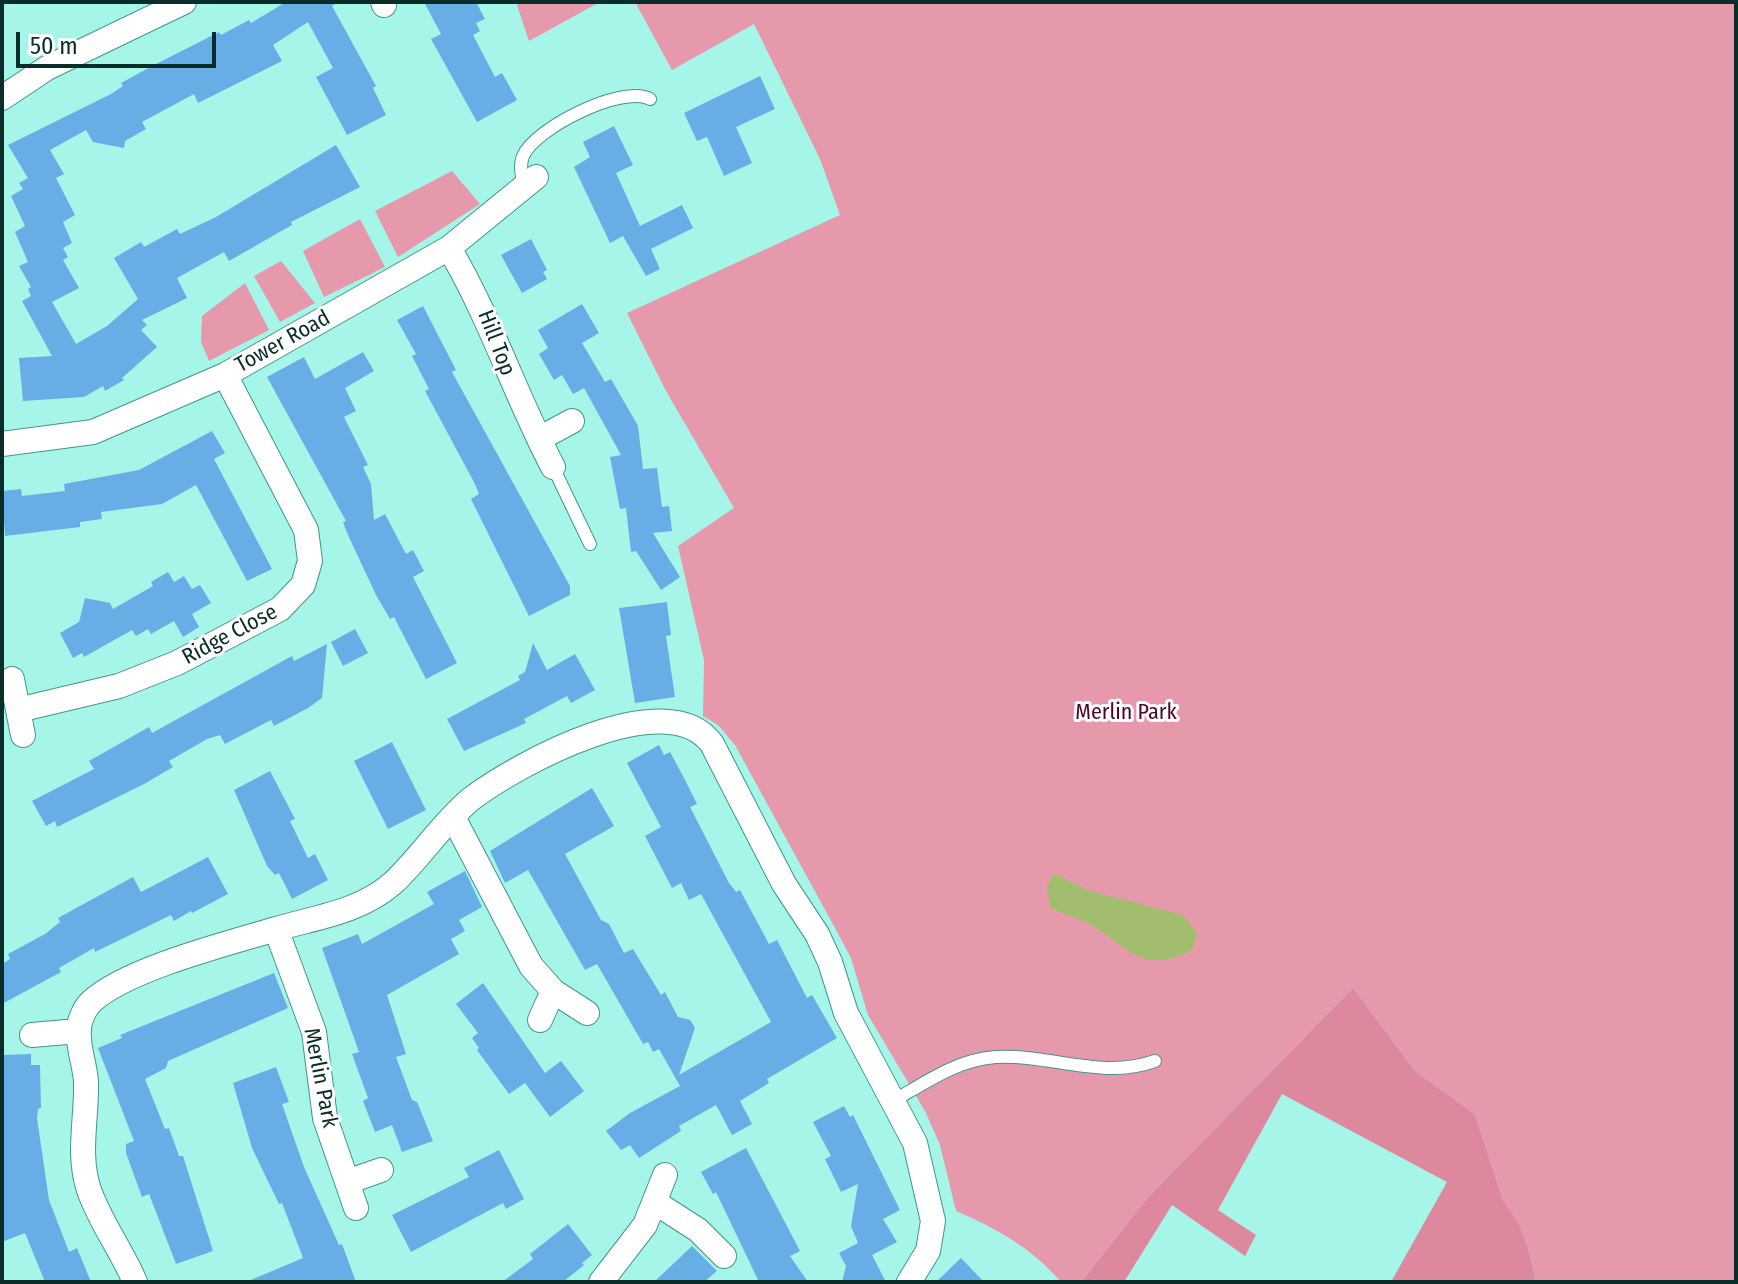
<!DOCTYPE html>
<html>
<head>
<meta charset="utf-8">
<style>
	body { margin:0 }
	#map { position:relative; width:1738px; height:1284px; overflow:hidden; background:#a5f6e9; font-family:"Fira Sans Condensed",sans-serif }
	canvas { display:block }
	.frame { position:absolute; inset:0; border:4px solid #0a2d29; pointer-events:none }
	.scale { position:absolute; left:16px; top:32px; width:200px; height:36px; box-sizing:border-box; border:4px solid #0a2d29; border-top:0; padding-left:10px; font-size:24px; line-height:28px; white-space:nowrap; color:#0a2d29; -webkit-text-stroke:6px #fff; paint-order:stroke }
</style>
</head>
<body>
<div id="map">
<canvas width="1738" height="1284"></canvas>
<div class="frame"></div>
<div class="scale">50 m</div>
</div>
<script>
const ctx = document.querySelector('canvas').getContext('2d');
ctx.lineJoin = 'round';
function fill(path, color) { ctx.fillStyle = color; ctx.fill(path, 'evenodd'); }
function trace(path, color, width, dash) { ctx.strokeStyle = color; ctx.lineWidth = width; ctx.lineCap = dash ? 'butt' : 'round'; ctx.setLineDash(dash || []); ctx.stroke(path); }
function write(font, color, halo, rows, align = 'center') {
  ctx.font = font + ' "Fira Sans Condensed",sans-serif'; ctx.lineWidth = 6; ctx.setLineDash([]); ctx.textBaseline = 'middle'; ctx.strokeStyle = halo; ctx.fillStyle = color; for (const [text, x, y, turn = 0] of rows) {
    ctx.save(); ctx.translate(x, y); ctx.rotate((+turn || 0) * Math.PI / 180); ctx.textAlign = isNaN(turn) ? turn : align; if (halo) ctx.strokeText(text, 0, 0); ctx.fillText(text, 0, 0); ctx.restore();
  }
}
const green = new Path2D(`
	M516,2H600L529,41Z
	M635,2H1736V1282H1536L1528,1247L1519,1224L1503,1200L1475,1114L1415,1071L1353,988L1149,1196L1081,1282H1061C1032,1248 996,1228 956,1211L940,1145L925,1111L868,1015L851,958L835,928L735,745L718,725L703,716L704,660L678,546L734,508L666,391L627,313L840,215L820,159L754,24L672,70Z
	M452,171L480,204L398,257L375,211Z
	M360,219L385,267L324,297L303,251Z
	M281,261L315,303L280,322L254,276Z
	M245,283L269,330L209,361L201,342L202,316Z`);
const forest = new Path2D(`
	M1353,988L1415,1071L1475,1114L1503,1200L1519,1224L1528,1247L1536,1282H1391L1447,1182L1282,1094L1218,1210L1256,1235L1245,1256L1172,1205L1124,1282H1081L1149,1196Z`);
const water = new Path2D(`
	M1054,873L1090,891L1183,915L1197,933L1192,950C1140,978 1125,942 1085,922C1073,916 1061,914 1050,907L1047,887Z`);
const building = new Path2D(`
	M286,2H338L332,6L376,86L373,88L386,115L347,135L316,77L333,68L308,22L273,45L282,61L198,103L194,94L142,122L146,129L125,141L124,148L93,142L86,130L50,150L64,174L56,178L75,215L63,222L72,243L63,248L68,257L63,260L79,288L52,302L76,344L107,326L138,299L114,258L141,242L144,247L177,229L180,234L216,217L336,145L360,187L291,222L292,225L229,261L224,252L177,278L187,298L142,320L147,325L141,330L157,347L122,378L124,380L105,391L103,386L84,397L23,401L19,358L52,356L22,301L31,296L28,289L31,287L19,266L28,262L15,232L25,226L11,196L23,189L19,183L28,178L8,145L111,94L123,86L121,83L154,65L219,32L221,35L249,20L251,23Z
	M424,2H476L485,19L476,23L480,31L473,35L495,77L502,73L517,100L477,122L431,39L441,34Z
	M760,76L775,109L736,127L752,163L724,176L707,137L697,141L684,113Z
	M614,126L633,165L616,173L640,226L682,205L693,228L651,249L660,269L646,276L623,236L610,243L574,167L590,157L583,142Z
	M531,239L547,270L543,272L547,279L522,293L501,255Z
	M582,304L599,333L582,343L605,382L611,379L638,426L643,469L657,468L662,507L669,506L672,531L653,533L680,577L661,590L636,551L631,552L626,508L620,509L610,457L621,455L584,388L573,394L562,375L554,380L539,354L548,348L538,330Z
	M423,306L456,370L452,372L570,586V595L529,616L471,499L479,494L475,484L425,391L429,389L412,356L416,354L397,320Z
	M363,352L374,371L345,388L356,411L344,417L368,465L363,467L371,484L374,520L385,514L406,554L413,550L424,571L413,577L457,663L426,679L394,617L390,619L376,595L348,535L343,522L346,521L267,377L304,357L315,379Z
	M212,431L225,453L214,459L272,569L247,581L196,485L162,504L101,512L102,519L80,522V527L5,536L2,491L21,489L22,496L65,491L64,484L139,470Z
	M168,572L174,582L184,576L192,589L200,585L211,603L192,614L199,627L183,637L174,621L151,634L148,629L136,636L132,630L84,657L82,653L73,658L60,633L79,622L85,598L110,603L113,609L153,586L151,582Z
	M667,602L671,635L666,636L675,697L635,703L619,608Z
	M355,629L368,653L343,666L331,642Z
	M533,643L547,670L575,654L595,690L571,703L567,696L524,719L526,723L464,751L447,719L520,680L518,676L525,672Z
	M327,644L322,698L308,708L274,726L271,720L225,744L220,735L207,739L169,761L173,767L144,784L57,827L55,821L46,826L32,801L94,769L89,761L149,727L152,733L292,656L294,661Z
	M392,742L426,810L388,829L354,761Z
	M659,745L664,755L670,752L683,776L697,804L690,807L729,883L736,892L740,890L769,944L777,940L807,998L812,995L837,1038L767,1079L769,1083L740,1101L752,1124L732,1135L716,1105L679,1126L681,1131L639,1158L630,1145L621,1150L606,1131L630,1113L680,1086L659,1049L653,1052L648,1042L643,1044L597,964L585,970L528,870L505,883L490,851L592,788L614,826L565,854L601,920L609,924L624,953L633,949L661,995L665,992L678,1017L690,1020L695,1028L679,1075L771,1022L701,894L689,900L681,883L672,888L645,836L661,827L627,763Z
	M270,771L295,819L290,821L308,858L315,854L328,880L292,899L279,873L275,875L267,866L234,790Z
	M208,857L228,894L192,913L191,911L174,921L171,915L95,952L94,948L59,968L61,972L2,1004V964L10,959L8,954L45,934L60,922L58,918L133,877L141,892Z
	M465,871L482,907L459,920L465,931L451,939L459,954L387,995L406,1054L396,1057L412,1100L417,1102L433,1141L402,1152L392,1125L375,1132L363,1101L368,1098L352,1054L359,1052L322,948L358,934L362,944L434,904L427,892Z
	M274,973L288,1008L168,1061L166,1068L145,1079L165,1129L169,1128L179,1156H183L213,1251L176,1264L149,1194L142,1197L126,1153V1144L134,1141L98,1048L122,1038L120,1035Z
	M483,983L545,1073L561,1061L584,1091L550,1117L525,1083L509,1094L477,1050L479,1048L472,1038L478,1033L456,1004Z
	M31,1054V1065H40L41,1108L38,1109L37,1118L49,1200L69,1252L77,1248L91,1282H45L25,1233L2,1242V1055Z
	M276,1067L289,1102L282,1104L304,1167L339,1245L342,1244L356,1282H246L303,1258L282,1203L279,1204L252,1148L233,1083Z
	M844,1106L850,1117L853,1115L900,1210L883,1219L897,1242L872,1255L886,1282H842L846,1266L839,1253L858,1243L851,1226L858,1184L841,1192L825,1159L831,1156L813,1122Z
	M746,1148L800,1251L790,1256L808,1282H759L716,1192L713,1194L701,1172Z
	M499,1150L524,1199L506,1209L503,1203L411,1252L392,1215L469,1177L464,1168Z
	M568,1224L592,1255L582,1263L584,1265L563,1282H502L533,1259L530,1254Z
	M692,1246L717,1271L704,1282H654Z
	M961,1258L984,1282H936Z`);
const lane = new Path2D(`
	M524,187C522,177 519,166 523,156C535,128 623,84 650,99
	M553,467L590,544
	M895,1100C926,1082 959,1059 996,1057C1050,1054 1102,1080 1155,1061`);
const street = new Path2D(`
	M383,2L384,5
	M2,98L47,68L184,2
	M449,248C491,319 515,395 553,467
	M539,439L572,421
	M2,444L93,432L225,375L449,248L536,177
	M12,679L18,710
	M23,735L18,710L119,686L177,663L280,609L303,585L310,561L306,530L225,375
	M453,817L531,966L553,991L587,1013
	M276,929L314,1032L325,1118L356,1208
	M540,1020L553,991
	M32,1035L78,1031
	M347,1182L381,1170
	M656,1203L698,1230L724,1256
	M135,1282C122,1251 100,1222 89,1190C77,1155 87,1118 86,1082C85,1064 77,1046 79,1029C79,1020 85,1008 91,1002C126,969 229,943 276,929C317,917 360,912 393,883C421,857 442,823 471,799C517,764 667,682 712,744L784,884L817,934L830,962L846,1013L915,1143L933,1221L928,1251L909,1282
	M601,1282L645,1225L665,1175`);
const streetNames = [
	["Tower Road",283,342,-29],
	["Hill Top",496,343,69],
	["Ridge Close",230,635,-28],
	["Merlin Park",320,1078,79]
];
const parkNames = [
	["Merlin Park",1126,713]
];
fill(green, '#e599ab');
fill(forest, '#de889d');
fill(water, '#a3bd6f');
fill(building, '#68aee6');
trace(lane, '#44958a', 14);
trace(street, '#44958a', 26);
trace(lane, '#fff', 12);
trace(street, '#fff', 24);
write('22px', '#0a2d29', '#fff', streetNames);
write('22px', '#520424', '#fff', parkNames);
</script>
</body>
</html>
